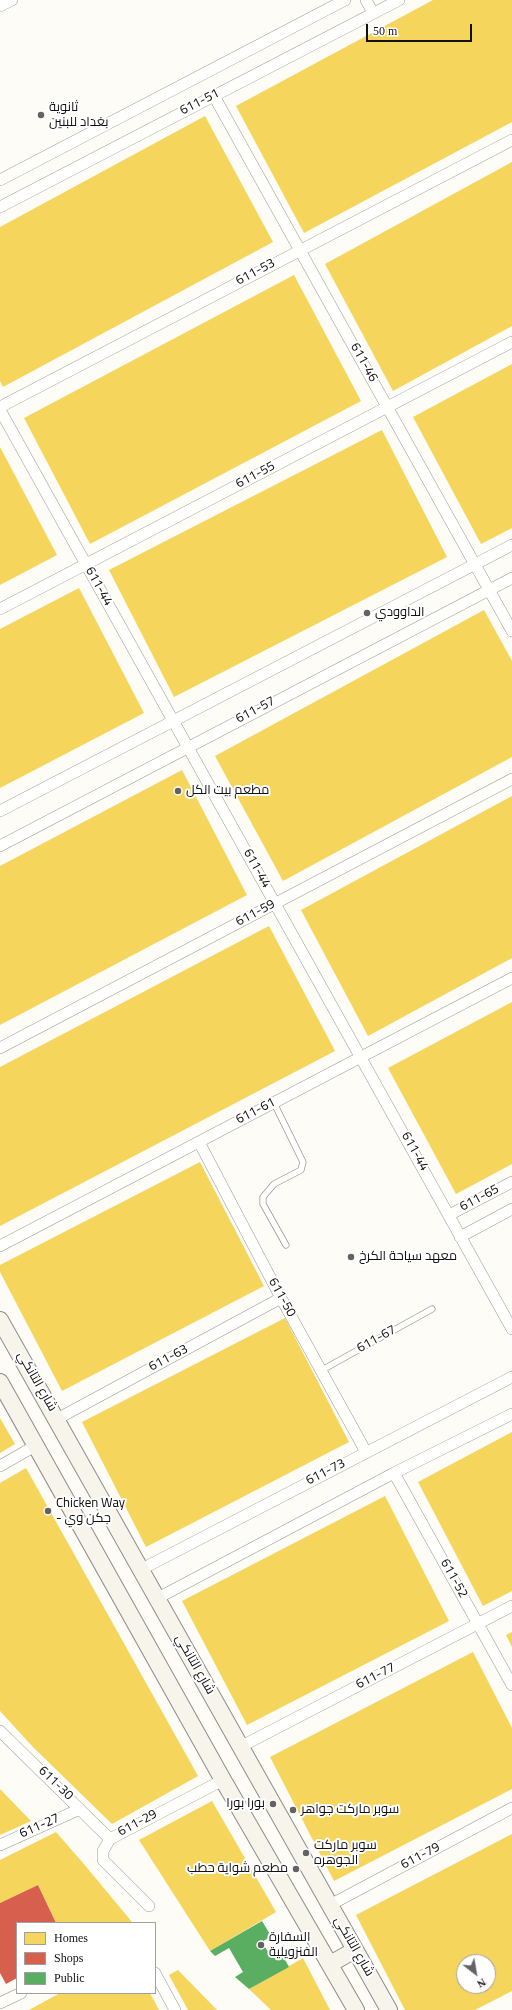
<!DOCTYPE html>
<html>
<head>
<meta charset="utf-8">
<style>
	body { margin:0 }
	#map { position:relative; width:512px; height:2010px; overflow:hidden; background:#fdfcf7; font-family:Georgia,serif }
	canvas { display:block }
	.legend { position:absolute; left:16px; top:1922px; width:140px; height:72px; box-sizing:border-box; background:#fff; border:1px solid #a0a0a0; margin:0; padding:5px 7px; list-style:none; font-size:12px; color:#111 }
	.legend li { display:flex; align-items:center; gap:8px; height:20px }
	.legend b { width:20px; border:1px solid #a0a0a0 }
	.north { position:absolute; left:456px; top:1954px; width:40px; height:40px; box-sizing:border-box; background:#fff; border:1px solid #a0a0a0; border-radius:50%; rotate:149deg; font-size:11px; font-weight:700; line-height:16px; text-align:center; color:#111 }
	.north::after { content:''; display:block; margin:auto; width:14px; height:18px; background:#646362; clip-path:polygon(50% 0,100% 100%,50% 72%,0 100%) }
	.scale { position:absolute; left:366px; top:24px; width:106px; height:18px; box-sizing:border-box; border:2px solid #111; border-top:0; padding-left:5px; font-size:12px; line-height:14px; white-space:nowrap; color:#111; -webkit-text-stroke:3px #fff; paint-order:stroke }
</style>
</head>
<body>
<div id="map">
<canvas width="512" height="2010"></canvas>
<ul class="legend">
<li><b style="height:11px;background:#f6d55c"></b>Homes</li>
<li><b style="height:11px;background:#d6604d"></b>Shops</li>
<li><b style="height:11px;background:#5aae61"></b>Public</li>
</ul>
<div class="north">N</div>
<div class="scale">50 m</div>
</div>
<script>
const ctx = document.querySelector('canvas').getContext('2d');
ctx.lineJoin = 'round';
function fill(path, color) { ctx.fillStyle = color; ctx.fill(path, 'evenodd'); }
function trace(path, color, width, dash) { ctx.strokeStyle = color; ctx.lineWidth = width; ctx.lineCap = dash ? 'butt' : 'round'; ctx.setLineDash(dash || []); ctx.stroke(path); }
function write(font, color, halo, rows, align = 'center') {
  ctx.font = font + ' Georgia,Cairo,serif'; ctx.lineWidth = 4; ctx.setLineDash([]); ctx.textBaseline = 'middle'; ctx.strokeStyle = halo; ctx.fillStyle = color; for (const [text, x, y, turn = 0] of rows) {
    ctx.save(); ctx.translate(x, y); ctx.rotate((+turn || 0) * Math.PI / 180); ctx.textAlign = isNaN(turn) ? turn : align; if (halo) ctx.strokeText(text, 0, 0); ctx.fillText(text, 0, 0); ctx.restore();
  }
}
const homes = new Path2D(`
	M433,0H512V122L304,233L236,106Z
	M205,116L273,242L3,387L0,381V227Z
	M512,162V326L393,391L325,264Z
	M294,275L361,401L90,544L24,418Z
	M512,364V528L481,544L413,417Z
	M382,430L447,557L174,697L109,570Z
	M0,447L57,555L0,585Z
	M79,588L144,713L0,788V629Z
	M484,610L512,661V757L283,881L215,756Z
	M182,770L247,895L0,1025V866Z
	M512,796V958L368,1036L301,910Z
	M269,926L335,1051L0,1226V1067Z
	M512,1002V1164L456,1194L388,1068Z
	M200,1162L264,1286L62,1391L0,1272V1265Z
	M285,1318L349,1442L146,1547L82,1422Z
	M0,1418L15,1444L0,1453Z
	M512,1432V1591L483,1606L418,1482Z
	M26,1468L198,1776L112,1824L33,1747L0,1711V1483Z
	M385,1496L449,1621L247,1725L182,1601Z
	M512,1632V1647L506,1635Z
	M473,1652L512,1728V1789L334,1881L270,1757Z
	M0,1789L31,1821L0,1835Z
	M212,1801L276,1912L210,1951L139,1840Z
	M56,1832L83,1863L132,1922L56,1923L38,1885L0,1903V1860Z
	M512,1834V1991L475,2010H405L356,1915ZM464,1962H488V1986H464Z
	M303,1958L330,2010H271L249,1989Z
	M178,1970L217,2010H188L169,1975Z
	M60,1993H150L159,2010H29Z`);
const shops = new Path2D(`
	M38,1885L56,1923H17V1978L6,1984L0,1973V1903Z`);
const public = new Path2D(`
	M262,1921L271,1936L262,1942L270,1955L279,1949L289,1967L249,1989L235,1977L243,1972L229,1948L215,1956L210,1951Z`);
const lane = new Path2D(`
	M274,1103L303,1162L301,1170L274,1184L263,1197V1204L286,1245
	M322,1370L432,1309`);
const street = new Path2D(`
	M366,0L373,13
	M0,6L12,0
	M214,96L512,631
	M0,180L345,0
	M0,207L399,0
	M0,407L512,140
	M0,410L512,1329
	M0,609L512,342
	M0,811L512,545
	M0,846L512,578
	M0,1048L512,779
	M199,1142L281,1298L366,1452
	M449,1215L512,1182
	M460,1237L512,1209
	M0,1246L512,978
	M57,1419L281,1298
	M0,1466L35,1446
	M394,1473L512,1685
	M140,1570L512,1377
	M156,1599L394,1473L512,1414
	M0,1731L110,1839
	M240,1747L512,1606
	M0,1845L80,1809
	M330,1905L512,1808
	M149,1906L103,1860V1851L110,1839L223,1780
	M155,1973L175,2010
	M0,2003L21,1993`);
const secondary = new Path2D(`
	M0,1320L389,2010
	M0,1382L223,1780L356,2010
	M330,1964L355,1950`);
const markers = [
	[41,115,4,"#646362"],
	[367,613,4,"#646362"],
	[178,791,4,"#646362"],
	[351,1257,4,"#646362"],
	[48,1511,4,"#646362"],
	[273,1804,4,"#646362"],
	[293,1810,4,"#646362"],
	[306,1853,4,"#646362"],
	[296,1869,4,"#646362"],
	[261,1945,4,"#646362"]
];
const streetNames = [
	["611-51",200,103,-27],
	["611-53",256,273,-28],
	["611-46",363,363,61],
	["611-55",256,476,-28],
	["611-44",98,587,61],
	["611-57",256,711,-28],
	["611-44",256,869,61],
	["611-59",256,914,-28],
	["611-61",256,1112,-27],
	["611-44",414,1152,61],
	["611-65",480,1199,-28],
	["611-50",281,1298,61],
	["611-67",377,1340,-29],
	["611-63",169,1359,-28],
	["شارع التانكي",36,1382,60],
	["611-73",326,1473,-27],
	["611-52",453,1579,61],
	["شارع التانكي",194,1665,60],
	["611-77",376,1677,-27],
	["611-30",55,1784,44],
	["611-29",138,1824,-28],
	["611-27",40,1827,-24],
	["611-79",421,1857,-28],
	["شارع التانكي",353,1947,60]
];
const poiNames = [
	["ثانوية",49,108],
	["بغداد للبنين",49,123],
	["الداوودي",375,613],
	["مطعم بيت الكل",186,791],
	["معهد سياحة الكرخ",359,1257],
	["Chicken Way",56,1504],
	["- جكن وي",56,1519],
	["بورا بورا",265,1804,"right"],
	["سوبر ماركت جواهر",301,1810],
	["سوبر ماركت",314,1846],
	["الجوهره",314,1861],
	["مطعم شواية حطب",288,1869,"right"],
	["السفارة",269,1938],
	["الفنزويلية",269,1953]
];
fill(homes, '#f6d55c');
fill(shops, '#d6604d');
fill(public, '#5aae61');
trace(lane, '#979795', 7);
trace(street, '#979795', 12);
trace(secondary, '#8e8d8b', 18);
trace(lane, '#fffffe', 5.5);
trace(street, '#fffffe', 11);
trace(secondary, '#f6f4eb', 16);
for (const [x, y, r, color] of markers) { const dot = new Path2D(); dot.arc(x, y, r, 0, 2 * Math.PI); ctx.fillStyle = color; ctx.fill(dot); trace(dot, '#fff', 1.5); }
write('13px', '#111', '#fff', streetNames);
write('13px', '#111', '#fff', poiNames, 'left');
</script>
</body>
</html>
